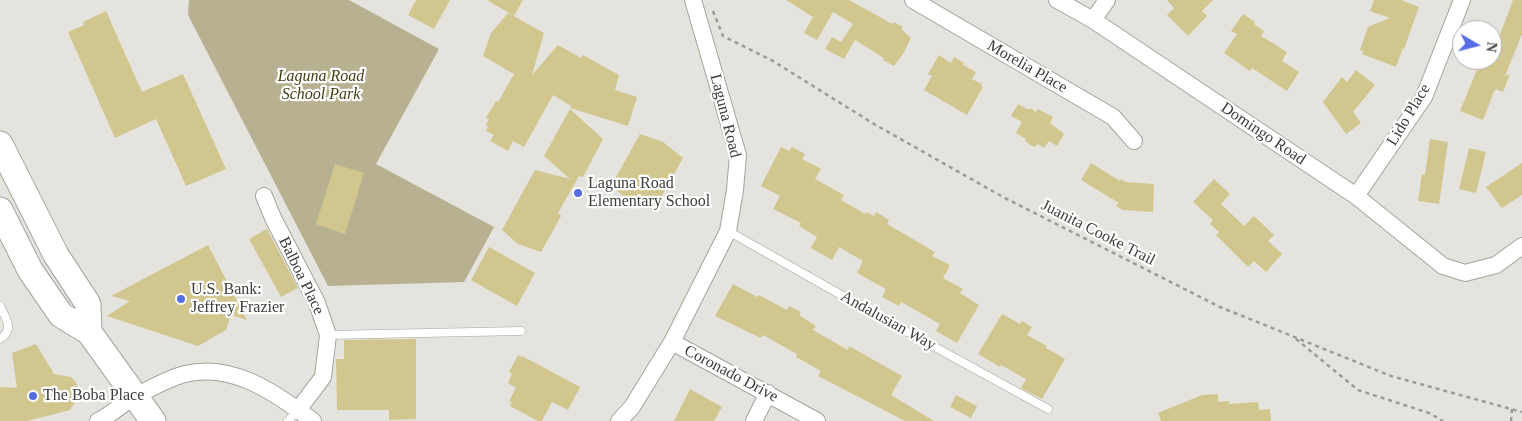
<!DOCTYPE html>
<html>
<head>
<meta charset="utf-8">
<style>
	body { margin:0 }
	#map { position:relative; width:1522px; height:421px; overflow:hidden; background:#e4e3dd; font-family:"Times New Roman",serif }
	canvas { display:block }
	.north { position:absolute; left:1452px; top:20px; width:50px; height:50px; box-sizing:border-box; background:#fff; border:1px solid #b1b1b0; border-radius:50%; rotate:98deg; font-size:14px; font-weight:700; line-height:20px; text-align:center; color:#3d3d3a }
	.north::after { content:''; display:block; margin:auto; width:18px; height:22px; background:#546de3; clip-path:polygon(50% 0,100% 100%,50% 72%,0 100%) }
</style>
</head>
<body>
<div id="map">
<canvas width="1522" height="421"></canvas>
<div class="north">N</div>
</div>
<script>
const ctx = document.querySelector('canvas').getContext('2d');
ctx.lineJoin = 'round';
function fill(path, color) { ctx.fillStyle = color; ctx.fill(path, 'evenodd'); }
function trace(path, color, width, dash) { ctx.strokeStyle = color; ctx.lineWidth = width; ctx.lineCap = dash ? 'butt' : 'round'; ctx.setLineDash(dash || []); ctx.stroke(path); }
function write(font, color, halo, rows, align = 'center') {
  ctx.font = font + ' "Times New Roman",serif'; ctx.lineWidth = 4.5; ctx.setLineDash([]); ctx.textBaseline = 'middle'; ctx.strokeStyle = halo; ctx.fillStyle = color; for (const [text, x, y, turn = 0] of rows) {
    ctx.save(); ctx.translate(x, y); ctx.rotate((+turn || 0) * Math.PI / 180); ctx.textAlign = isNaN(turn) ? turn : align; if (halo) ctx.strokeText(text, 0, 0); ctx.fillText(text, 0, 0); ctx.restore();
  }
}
const green = new Path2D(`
	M189,0H349L439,49L376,164L494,227L464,282L328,286L188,15Z`);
const building = new Path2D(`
	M416,0H450L434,29L408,15Z
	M487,0H523L514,16Z
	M786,0H849L887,21L892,24L894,22L903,27L901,29L911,38L903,54L894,66L883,60L884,58L855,40L844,59L825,49L832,37L841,42L853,24L833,12L817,40L804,33L813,17Z
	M1167,0H1213L1202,11L1207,16L1188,36L1167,15L1174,8Z
	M1374,0H1401L1419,7L1404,49L1403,48L1396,67L1362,54L1363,51L1360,50L1368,27L1390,18L1370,11Z
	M1513,0H1522V34L1505,76L1510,74L1503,92L1495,89L1483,120L1460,111L1481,60H1492V37L1498,40Z
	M106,11L142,92L183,74L226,169L186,186L156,119L115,138L68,32L84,25L83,22Z
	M508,13L544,33L532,75L558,45L581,58L583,55L619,75L615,90L637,97L628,126L570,108L571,106L553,95L524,147L513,141L508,151L490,141L494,135L486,131L488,127L486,125L489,119L486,118L496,101L498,102L514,74L483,56L491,33Z
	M1243,14L1255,22L1254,24L1264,31L1261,36L1287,52L1282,61L1299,72L1287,91L1252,68L1250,71L1224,53L1237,34L1231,31Z
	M939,55L951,63L954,57L964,63L963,65L976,72L972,79L982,84L981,86L983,87L967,115L924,90L932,76L928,74Z
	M1356,70L1375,85L1353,112L1361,123L1346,134L1323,102L1342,77L1347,82Z
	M1018,104L1029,110L1030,108L1036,112L1038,109L1053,117L1050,123L1064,134L1057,146L1049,141L1044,148L1038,144L1034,147L1025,141L1026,139L1016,133L1022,122L1011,116Z
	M570,109L603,139L583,177L579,176L558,213L561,216L541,252L518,244L502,230L535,170L570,179L544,156Z
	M640,134L663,142L683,158L654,210L631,202L611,186Z
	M1430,139L1448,142L1439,204L1418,201L1422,174L1425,175Z
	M781,147L789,151L792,147L805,154L802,159L821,169L815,179L844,195L841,200L865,214L866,212L874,216L876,212L889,220L887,224L935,252L932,256L950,265L943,278L963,289L960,293L979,305L957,343L936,331L940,324L901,302L899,306L882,297L886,289L857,273L863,261L839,247L832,260L811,248L817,237L799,226L801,223L773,209L780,196L761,186Z
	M1469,148L1486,152L1476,193L1459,189Z
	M1091,163L1120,181L1121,179L1126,182L1154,184L1153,212L1123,210L1116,206L1119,203L1081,180Z
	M1522,163V195L1502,208L1486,187Z
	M335,164L364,173L345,234L316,224Z
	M1214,179L1230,194L1221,204L1244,226L1254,216L1274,235L1268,241L1282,254L1266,272L1254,261L1248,267L1216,235L1219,232L1210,224L1213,220L1193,202Z
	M267,229L298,288L281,297L249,239Z
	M208,245L247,320L231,315L226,330L198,346L107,316L130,301L111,296Z
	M489,247L535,273L517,306L471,280Z
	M733,284L757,297L759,295L787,310L789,306L801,312L799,315L816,326L813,330L848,350L849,346L902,376L891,395L934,421H905L818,376L821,371L796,357L797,354L763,335L761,338L715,316Z
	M1002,314L1020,324L1022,321L1032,327L1027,335L1047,346L1046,348L1065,359L1042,399L1021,388L1026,379L1001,365L1000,367L978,354Z
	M416,339V419L389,420V410H337L336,359H344V340Z
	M36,344L54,374L71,377L76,382L78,388L77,399L70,410L27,421H0V387L17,388L12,353Z
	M518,355L522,357V356L580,387L568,410L552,402L542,421H538L510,406L512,402L509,401L516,388L508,383L512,374L509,372Z
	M690,389L722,407L714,421H674Z
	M1218,394V402L1229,401V404L1258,402L1259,410L1270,409L1271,421H1161L1158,413L1202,395Z
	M956,395L977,406L971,418L950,407Z`);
const path = new Path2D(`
	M713,11L723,36L773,61L874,124L1003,197L1220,307L1391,376L1522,412
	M1296,339L1358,390L1429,413L1443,421
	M1511,421L1512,409`);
const service = new Path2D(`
	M728,231L882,318L1048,409
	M0,306C6,319 15,329 0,339
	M328,335L521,331
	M288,421L298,410`);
const minor = new Path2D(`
	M913,0L1113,117L1134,141
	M1057,0L1093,20L1356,196L1443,266L1465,273L1496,265L1522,246
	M1093,20L1107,0
	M264,196L273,218L317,303L328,335L323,377L298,410
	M1356,196L1424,97L1462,0
	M672,342L817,421
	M98,421C112,414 123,403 136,396C149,389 172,377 185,374C234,362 276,394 313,421
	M619,421L632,407L672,342L728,231L735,190L738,155L693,0
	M754,421L768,393`);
const primary = new Path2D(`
	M0,144L56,255L88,304L89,332
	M0,210L30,270L61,315L89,332L153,421`);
const markers = [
	[578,193,5,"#546de3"],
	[181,299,5,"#546de3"],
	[33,396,5,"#546de3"]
];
const streetNames = [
	["Morelia Place",1027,67,30],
	["Lido Place",1409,115,-59],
	["Laguna Road",725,116,76],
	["Domingo Road",1263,134,34],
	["Juanita Cooke Trail",1098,233,27],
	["Balboa Place",301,276,64],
	["Andalusian Way",888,321,29],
	["Coronado Drive",731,374,28]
];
const parkNames = [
	["Laguna Road",321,77],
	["School Park",321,95]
];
const poiNames = [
	["Laguna Road",588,184],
	["Elementary School",588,202],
	["U.S. Bank:",191,290],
	["Jeffrey Frazier",191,308],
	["The Boba Place",43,396]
];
fill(green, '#b8b191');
fill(building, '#d2c68f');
trace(service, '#a5a39e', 9);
trace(minor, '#a5a39e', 18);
trace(primary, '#a5a39e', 27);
trace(path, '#9c9b96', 2.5, [4, 4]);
trace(service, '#fff', 8);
trace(minor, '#fff', 16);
trace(primary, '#fff', 25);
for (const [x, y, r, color] of markers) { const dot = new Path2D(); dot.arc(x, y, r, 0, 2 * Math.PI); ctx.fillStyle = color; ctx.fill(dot); trace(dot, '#fff', 2); }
write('16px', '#3d3d3a', '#fff', streetNames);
write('italic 16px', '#453c10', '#fff', parkNames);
write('16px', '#3d3d3a', '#fff', poiNames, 'left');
</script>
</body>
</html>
